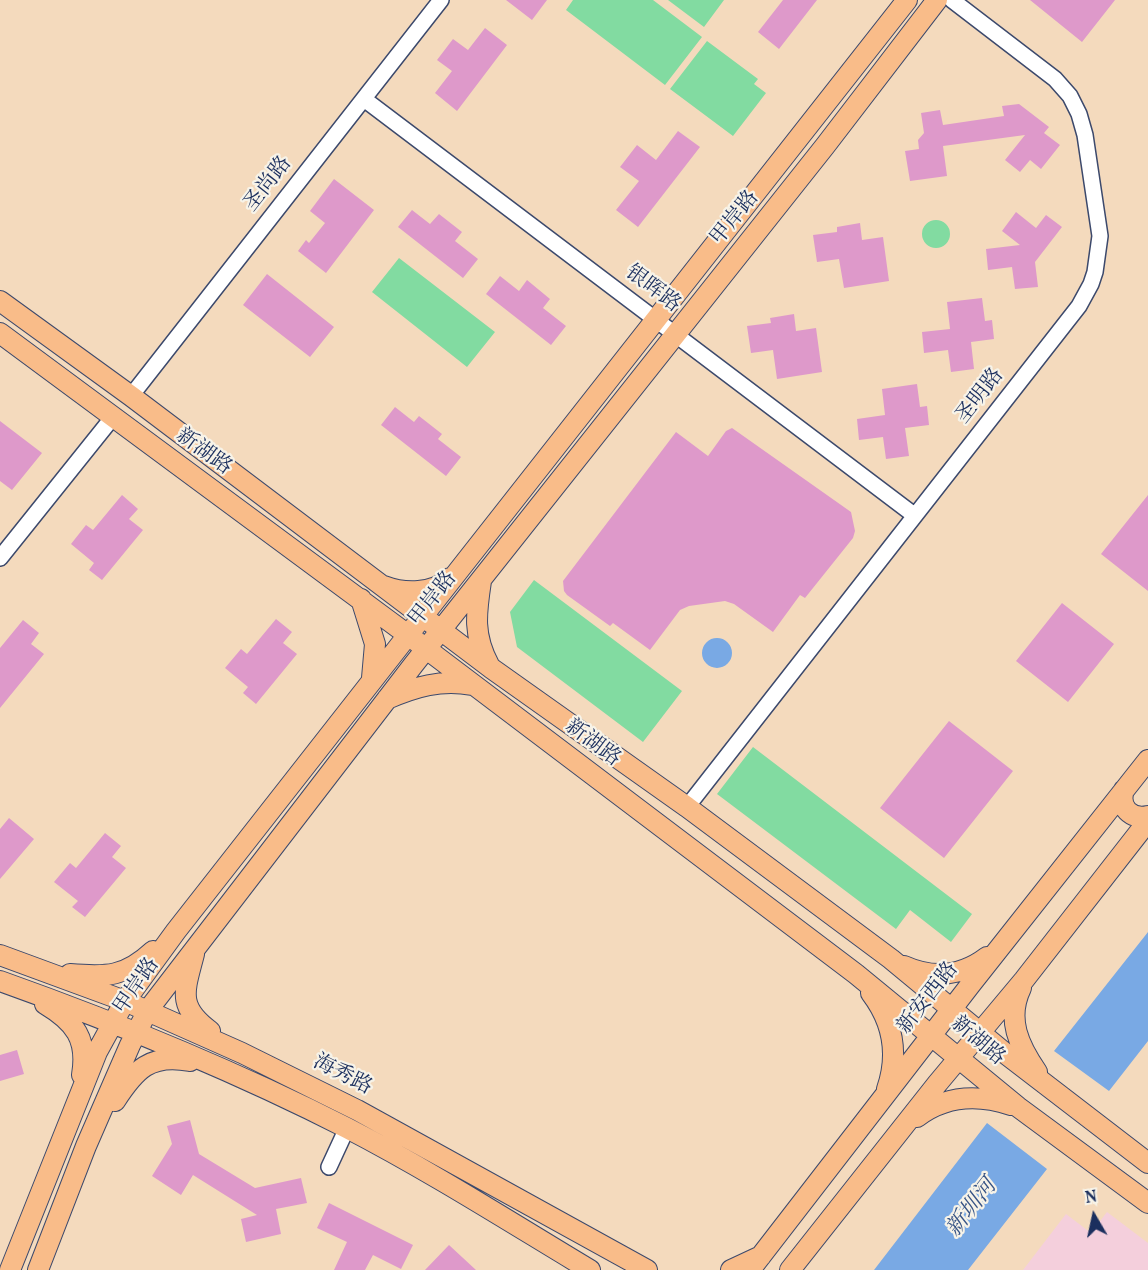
<!DOCTYPE html>
<html>
<head>
<meta charset="utf-8">
<style>
	body { margin:0 }
	#map { position:relative; width:1148px; height:1270px; overflow:hidden; background:#f4dabd; font-family:Vollkorn,serif }
	canvas { display:block }
	.north { position:absolute; left:1064px; top:1186px; width:60px; height:60px; -webkit-text-stroke:4px #f7f3e8; paint-order:stroke; rotate:351deg; font-size:16px; font-weight:700; line-height:24px; text-align:center; color:#1b2f5e }
	.north::after { content:''; display:block; margin:auto; width:21px; height:27px; background:#1b2f5e; clip-path:polygon(50% 0,100% 100%,50% 72%,0 100%) }
</style>
</head>
<body>
<div id="map">
<canvas width="1148" height="1270"></canvas>
<div class="north">N</div>
</div>
<script>
const ctx = document.querySelector('canvas').getContext('2d');
ctx.lineJoin = 'round';
function fill(path, color) { ctx.fillStyle = color; ctx.fill(path, 'evenodd'); }
function trace(path, color, width, dash) { ctx.strokeStyle = color; ctx.lineWidth = width; ctx.lineCap = dash ? 'butt' : 'round'; ctx.setLineDash(dash || []); ctx.stroke(path); }
function write(font, color, halo, rows, align = 'center') {
  ctx.font = font + ' Vollkorn,"Noto Serif SC",serif'; ctx.lineWidth = 4.5; ctx.setLineDash([]); ctx.textBaseline = 'middle'; ctx.strokeStyle = halo; ctx.fillStyle = color; for (const [text, x, y, turn = 0] of rows) {
    ctx.save(); ctx.translate(x, y); ctx.rotate((+turn || 0) * Math.PI / 180); ctx.textAlign = isNaN(turn) ? turn : align; if (halo) ctx.strokeText(text, 0, 0); ctx.fillText(text, 0, 0); ctx.restore();
  }
}
const built = new Path2D(`
	M1107,1212L1148,1243V1270H1023L1066,1214L1091,1233Z`);
const green = new Path2D(`
	M573,0H653L702,37L665,85L566,10Z
	M668,0H724L704,27Z
	M707,41L758,79L754,84L766,93L733,136L670,89Z
	M922 234a14 14 0 1 1 28 0a14 14 0 1 1-28 0Z
	M399,258L495,332L467,367L372,292Z
	M534,580L682,691L643,742L517,647L510,612Z
	M753,747L972,914L951,942L910,910L896,929L717,794Z`);
const water = new Path2D(`
	M702 653a15 15 0 1 1 30 0a15 15 0 1 1-30 0Z
	M1148,932V1041L1109,1091L1054,1051Z
	M987,1123L1047,1169L968,1270H874Z`);
const building = new Path2D(`
	M506,0H547L532,20Z
	M783,0H817L779,49L758,32Z
	M1030,0H1115L1082,42Z
	M485,28L507,45L457,111L435,93L452,71L437,60L453,39L468,50Z
	M1019,104L1049,127L1044,133L1060,145L1041,169L1030,160L1020,172L1005,160L1025,135L943,146L947,176L910,181L905,151L919,149L918,140L924,133L921,113L940,110L943,125L1004,116L1002,106Z
	M678,131L700,147L638,227L616,210L639,181L620,167L637,145L656,160Z
	M334,179L374,210L326,273L298,251L306,240L309,243L325,223L310,211Z
	M412,210L430,224L439,214L462,232L455,241L478,259L463,278L398,227Z
	M1016,212L1036,228L1046,215L1062,227L1035,262L1038,287L1015,289L1012,267L988,270L986,249L1020,245L1002,231Z
	M860,223L862,240L883,237L889,281L844,288L839,259L817,262L813,235L837,232V227Z
	M267,274L334,327L310,357L243,305Z
	M500,276L519,291L527,280L550,299L543,308L566,326L551,345L486,294Z
	M982,298L985,321L992,320L994,339L971,342L974,369L951,372L948,350L924,353L922,332L950,329L947,302Z
	M794,314L796,331L816,328L822,372L777,379L773,350L751,353L747,326L771,323L770,318Z
	M917,384L920,407L927,406L929,425L905,428L909,456L886,459L883,437L859,440L857,419L885,415L882,389Z
	M395,407L414,422L419,416L442,434L438,439L461,457L446,476L381,425Z
	M0,421L42,453L12,490L0,481Z
	M732,428L851,512L855,531L853,538L805,598L800,595L773,632L734,604L725,601L689,606L680,610L650,650L613,623L610,626L567,595L564,591L563,581L676,432L708,456L726,431Z
	M122,495L138,509L129,519L143,530L102,580L89,570L94,563L71,544L86,525L93,530Z
	M1148,495V591L1101,554Z
	M1062,603L1114,644L1068,702L1016,661Z
	M276,619L292,632L283,643L297,654L256,704L243,693L248,687L225,668L241,649L247,654Z
	M23,620L39,633L31,644L44,654L0,708V648Z
	M949,721L1013,771L944,858L880,808Z
	M9,818L34,839L0,879V829Z
	M105,833L121,846L112,857L126,868L85,917L72,907L78,901L54,882L70,863L76,868Z
	M17,1050L24,1074L0,1081V1055Z
	M190,1120L199,1154L255,1188L301,1178L307,1203L276,1209L281,1234L246,1242L241,1219L257,1215L193,1175L181,1195L152,1176L172,1144L167,1126Z
	M329,1203L413,1245L401,1269L373,1255L365,1270H334L347,1242L317,1228Z
	M449,1245L476,1270H425Z`);
const minor = new Path2D(`
	M364,99L914,515
	M131,396L441,0
	M0,558L113,417
	M687,807L1079,306L1091,284L1095,272L1100,236L1085,135L1079,114L1070,96L1055,79L952,0
	M329,1167L347,1128`);
const major = new Path2D(`
	M0,301L131,396L491,668L687,807L891,959L1006,1054L1148,1163
	M0,333L408,635L856,974L1018,1107L1148,1203
	M481,581C476,614 473,635 489,665
	M384,586C405,594 433,594 450,578
	M361,599L375,644L372,678
	M387,699C415,687 441,679 472,685
	M1124,790C1118,807 1131,820 1148,816
	M194,954C185,990 176,1006 210,1031
	M0,955L125,1001L242,1053L357,1110L647,1270
	M904,966C933,979 962,976 987,957
	M70,974C107,977 125,977 153,951
	M0,981C118,1023 235,1071 347,1128C430,1171 510,1222 590,1270
	M1021,988C1006,1019 1019,1046 1037,1072
	M871,993C893,1022 899,1054 887,1089
	M45,1004C75,1022 88,1039 82,1075
	M115,1101C135,1070 150,1053 190,1061
	M917,1117C946,1095 978,1094 1011,1105
	M10,1270L97,1052L125,1001L176,931L408,635L907,0
	M38,1270L86,1146L130,1045L148,1010L414,664L825,146L937,0
	M731,1270L761,1256
	M750,1270L971,984L1148,760
	M790,1270L937,1084L1024,980L1148,821`);
const streetNames = [
	["圣尚路",269,185,-52],
	["甲岸路",736,219,-51],
	["银晖路",652,290,37],
	["圣明路",981,397,-52],
	["新湖路",203,453,36],
	["甲岸路",434,600,-52],
	["新湖路",592,744,37],
	["甲岸路",138,987,-56],
	["新安西路",929,999,-52],
	["新湖路",977,1042,40],
	["海秀路",342,1076,27]
];
const waterNames = [
	["新圳河",973,1209,-52]
];
fill(built, '#f4cfdc');
fill(green, '#82dba1');
fill(water, '#79a9e4');
fill(building, '#de99ca');
trace(minor, '#3c496c', 18);
trace(major, '#3c496c', 22);
trace(minor, '#fff', 15);
trace(major, '#f9bc89', 20);
write('21px', '#1b2f5e', '#f7f3e8', streetNames);
write('italic 22px', '#375486', '#f7f3e8', waterNames);
</script>
</body>
</html>
